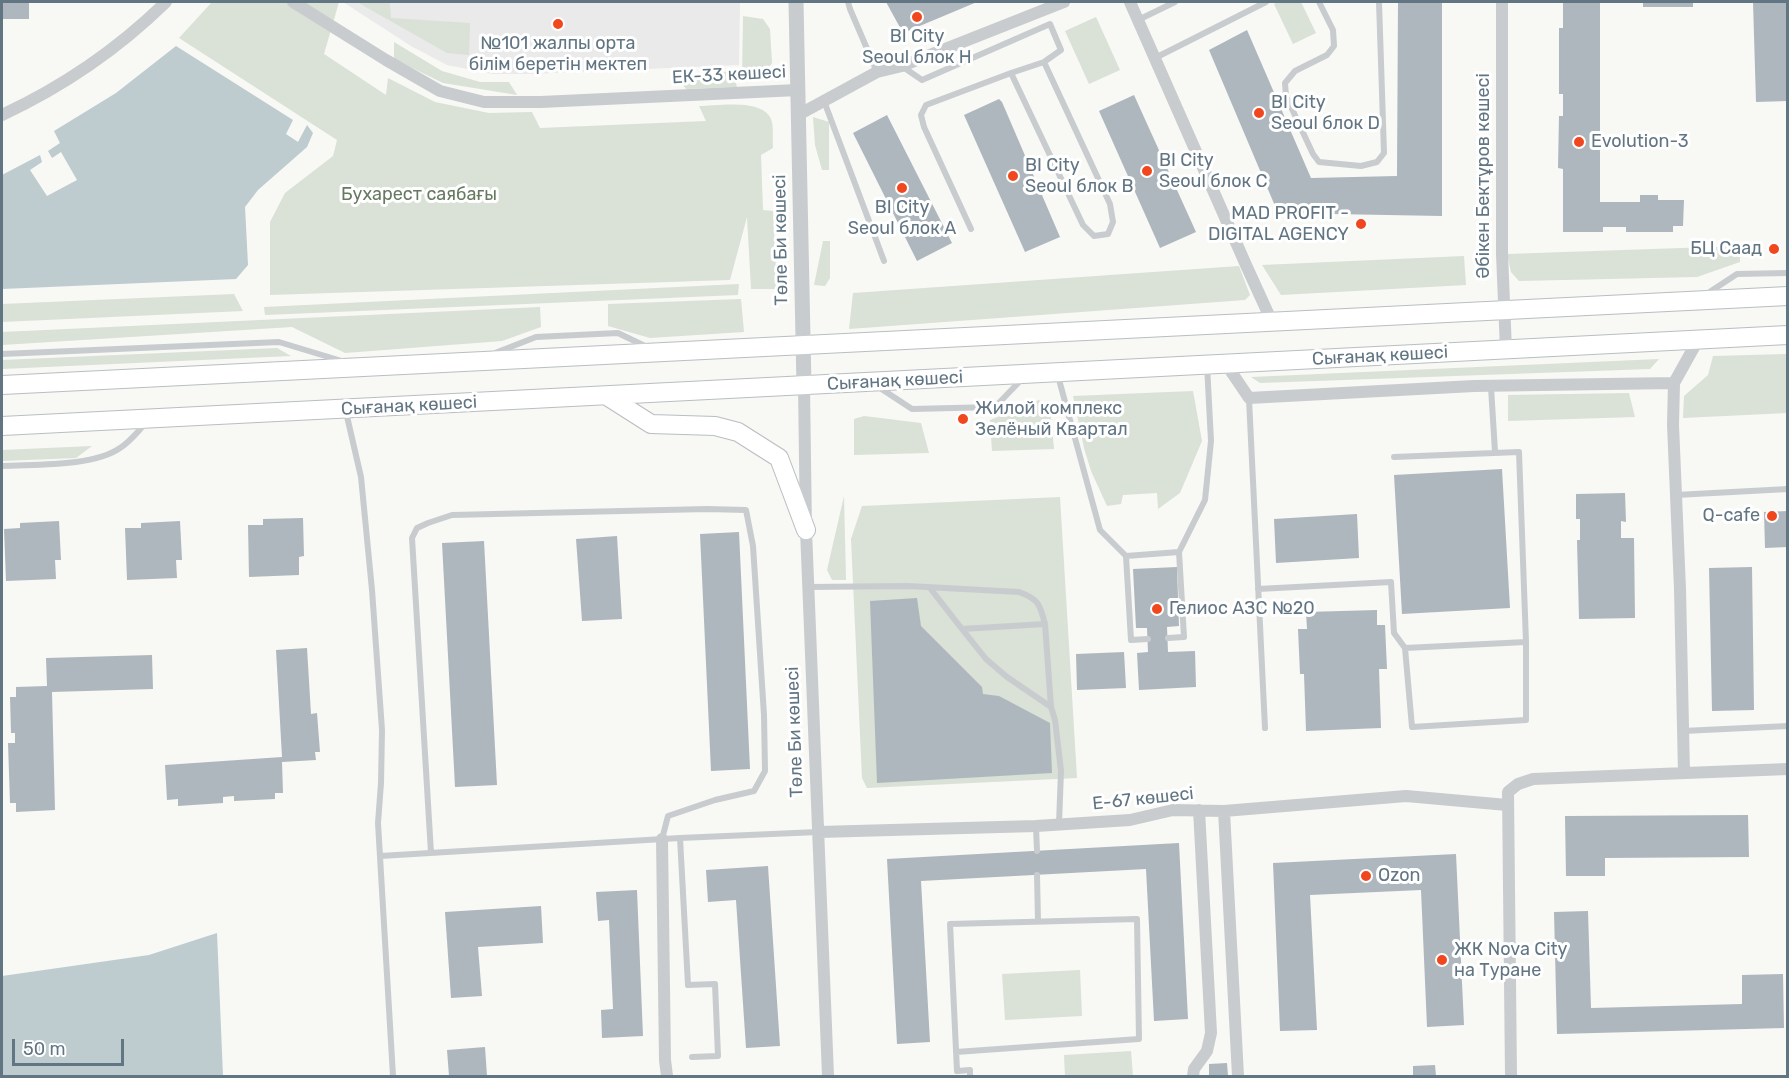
<!DOCTYPE html>
<html>
<head>
<meta charset="utf-8">
<style>
	body { margin:0 }
	#map { position:relative; width:1789px; height:1078px; overflow:hidden; background:#f8f8f5; font-family:Rubik,sans-serif }
	canvas { display:block }
	.frame { position:absolute; inset:0; border:3px solid #617583; pointer-events:none }
	.scale { position:absolute; left:12px; top:1039px; width:112px; height:27px; box-sizing:border-box; border:3px solid #617583; border-top:0; padding-left:8px; font-size:18px; line-height:21px; white-space:nowrap; color:#617583; -webkit-text-stroke:4px #fff; paint-order:stroke }
</style>
</head>
<body>
<div id="map">
<canvas width="1789" height="1078"></canvas>
<div class="frame"></div>
<div class="scale">50 m</div>
</div>
<script>
const ctx = document.querySelector('canvas').getContext('2d');
ctx.lineJoin = 'round';
function fill(path, color) { ctx.fillStyle = color; ctx.fill(path, 'evenodd'); }
function trace(path, color, width, dash) { ctx.strokeStyle = color; ctx.lineWidth = width; ctx.lineCap = dash ? 'butt' : 'round'; ctx.setLineDash(dash || []); ctx.stroke(path); }
function write(font, color, halo, rows, align = 'center') {
  ctx.font = font + ' Rubik,sans-serif'; ctx.lineWidth = 6; ctx.setLineDash([]); ctx.textBaseline = 'middle'; ctx.strokeStyle = halo; ctx.fillStyle = color; for (const [text, x, y, turn = 0] of rows) {
    ctx.save(); ctx.translate(x, y); ctx.rotate((+turn || 0) * Math.PI / 180); ctx.textAlign = isNaN(turn) ? turn : align; if (halo) ctx.strokeText(text, 0, 0); ctx.fillText(text, 0, 0); ctx.restore();
  }
}
const built = new Path2D(`
	M343,2H740L739,65L530,74H493L447,65L411,46Z`);
const green = new Path2D(`
	M212,2H339L324,54L386,95L388,78L435,102L489,113L532,112L540,128L706,121L699,106C717,106 762,98 771,119C774,126 772,139 773,148L761,155L763,210L773,211L777,289H751L747,217L730,280L270,295V222L285,193L333,156L337,140L179,38Z
	M357,2H390L391,18L470,23L469,55L447,53Z
	M1278,2H1301L1316,33L1293,44L1274,4Z
	M743,16L763,19L770,29L772,63L760,80L742,82Z
	M1096,17L1120,70L1089,84L1065,31Z
	M394,42L442,71L480,82H509L517,95L443,83L394,59Z
	M733,71L737,87L686,89L677,77Z
	M813,117L829,122V170H822L815,145Z
	M823,241H830V278L825,286L814,285Z
	M1740,246V262L1697,277L1519,281L1511,272L1507,254Z
	M1464,256L1466,285L1281,295L1262,265Z
	M1239,266L1250,295L1245,300L849,329L853,293Z
	M739,284L738,295L265,315L264,307Z
	M234,294L243,311L2,322V304Z
	M741,299L744,332L650,338L608,326V304Z
	M540,307L541,327L502,341L345,353L292,327L2,345V332Z
	M277,348L291,356L2,369V360Z
	M1787,354V413L1683,418L1684,396L1708,375L1713,356Z
	M1659,359L1650,369L1260,383L1251,377Z
	M1193,391L1202,441L1180,493L1158,509L1157,493L1123,495L1121,504L1107,506L1091,471L1084,448L1073,396Z
	M1629,393L1635,417L1508,421V395Z
	M1039,400L1050,408L1054,449L992,451L990,420Z
	M864,416L921,423L929,453L854,455V419Z
	M92,446L76,458L2,461V450Z
	M844,496L846,580H832L827,570Z
	M1060,497L1077,778L867,788L862,778L851,539L862,506Z
	M1080,970L1082,1016L1005,1020L1002,974Z
	M1131,1051L1133,1076H1065L1064,1055Z`);
const water = new Path2D(`
	M176,46L293,120L286,134L298,142L307,125L313,133L307,147L258,190L245,207L248,265L236,279L2,289V175L40,155L42,162L30,170L47,196L77,180L61,152L52,158L48,151L60,143L54,131L116,93Z
	M217,933L223,1076H2V976L149,955Z`);
const building = new Path2D(`
	M2,2H29V19H2Z
	M886,2H977L903,33Z
	M1398,2H1442V216L1278,213L1209,50L1247,30L1311,178L1397,176Z
	M1563,2H1600V202H1640V195H1658V200H1684L1683,226H1673V232H1626V227H1603V232H1563V169L1558,168L1559,116H1563V94H1559V28H1563Z
	M1643,2H1693V7H1643Z
	M1753,2H1788V101L1756,102Z
	M1134,95L1196,232L1160,248L1099,111Z
	M999,99L1002,102L1060,237L1025,252L964,115Z
	M887,115L952,243L917,261L853,133Z
	M1502,469L1510,608L1402,614L1394,475Z
	M1625,493L1626,522L1621,521V538H1634L1635,618L1579,619L1577,540H1580V519H1576V494Z
	M1788,511V547L1765,548L1764,512Z
	M1357,514L1359,558L1276,563L1274,519Z
	M303,518L304,556L299,557V575L249,577L248,525H263V519Z
	M59,521L61,560H55L56,579L6,581L4,529L20,528V523Z
	M180,521L182,560H176L177,578L127,580L125,528H141V523Z
	M739,532L750,769L711,771L700,534Z
	M617,536L622,619L582,621L576,539Z
	M484,541L497,785L455,787L442,543Z
	M1177,567L1179,626L1167,627L1168,652L1195,651L1196,687L1139,690L1137,653L1148,652L1147,628H1136L1133,569Z
	M1752,567L1754,710L1712,711L1709,568Z
	M917,598L921,626L982,687L983,694L999,696L1050,723L1052,773L877,783L870,601Z
	M1377,610V625H1385L1387,669H1379L1381,728L1306,731L1304,674H1300L1298,629H1307L1306,612Z
	M307,648L311,714L317,713L320,752H315L316,760L282,762L283,793H275V799L234,801V796L223,797V803L178,806V799L167,800L165,765L282,757L276,650Z
	M1124,652L1126,688L1077,690L1076,654Z
	M152,655L153,689L52,692L55,810L16,812V803H10L8,743H15V733H11L10,697H16V687L47,686L46,658Z
	M1748,815L1749,857L1605,858V876H1566L1565,816Z
	M1179,843L1188,1019L1154,1021L1146,869L921,881L930,1042L897,1044L887,859Z
	M1456,854L1464,1025L1427,1027L1421,890L1310,895L1317,1030L1280,1031L1273,863Z
	M768,866L780,1046L746,1048L736,900L708,902L706,870Z
	M637,890L643,1036L602,1038L601,1010L613,1009L609,920L598,921L596,892Z
	M541,906L543,943L478,947L482,996L451,998L445,912Z
	M1588,911L1591,1008L1742,1004V975L1783,974L1784,1028L1557,1034L1554,912Z
	M485,1047L487,1076H449L447,1050Z
	M1227,1063L1228,1076H1209V1064Z
	M1435,1065L1436,1076H1413V1066Z`);
const service = new Path2D(`
	M848,2L850,9L877,72
	M1319,2L1333,30L1334,46L1327,55L1295,71L1285,83L1286,96L1313,154L1319,162L1361,166L1377,162L1384,153L1379,2
	M1138,20L1175,2
	M1155,58L1266,2
	M903,67L922,80L1050,24L1061,50L1044,62L1011,73L1083,225L1094,236L1108,234L1113,222L1110,204L1044,62
	M824,101L884,261
	M971,229L924,127L921,115L926,105L1011,73
	M1705,295L1737,274L1788,273
	M495,353L536,337L618,333L647,347
	M2,354L279,342L345,362
	M1058,376L1100,530L1126,556L1179,552L1205,500L1211,441L1207,365
	M877,386L912,409L995,407L1022,379
	M1491,387L1495,452
	M1249,399L1265,728
	M346,412L361,477L372,590L382,730L381,783L378,823L393,1076
	M1394,457L1519,452L1526,642V720L1412,727L1405,648L1526,642
	M2,466C34,464 93,467 120,448C130,442 138,431 147,422
	M1676,495L1788,489
	M1126,556L1131,640L1148,639
	M808,587L908,586L1019,592C1039,599 1040,605 1045,624L962,629L930,588
	M1258,589L1391,582L1394,633L1405,648
	M1045,624L1051,707
	M962,629L986,659L1007,677L1051,707L1055,720L1061,771L1059,824
	M1168,638L1184,637L1179,552
	M1683,731L1788,726
	M1036,827L1037,851
	M431,853L412,538L417,528L428,523L452,515L707,509L746,510L753,546L764,715L765,771L754,791L715,800L668,816L662,839
	M380,856L680,838
	M1037,875L1038,921
	M956,1052L1139,1039L1137,919L950,924L957,1071L970,1070V1076
	M692,1057L718,1056L715,984L688,985L680,838L818,832`);
const minor = new Path2D(`
	M293,2L386,60L440,91L484,102H541L798,90
	M1130,2L1246,265L1272,322
	M1502,2V254L1506,350
	M2,115C62,87 118,49 166,2
	M798,115L877,72L902,66L1064,2
	M1226,364L1249,398L1474,386L1674,383L1698,340
	M1674,383L1673,425L1680,589L1684,773
	M804,386L806,530L828,1076
	M1224,811L1238,1076
	M819,832L1036,826L1130,820L1173,810L1224,811L1406,796L1507,805
	M662,839L665,1060L667,1076
	M1193,1076L1194,1069L1207,1051L1211,1033L1199,810
	M1511,1076L1508,792L1518,784L1533,779L1788,769`);
const tertiary = new Path2D(`
	M796,2L804,386`);
const secondary = new Path2D(`
	M2,385L1788,296
	M607,396L651,424L715,426L738,432L779,458L806,530
	M2,426L1788,335`);
const markers = [
	[917,17,6,"#f0471e"],
	[558,24,6,"#f0471e"],
	[1259,113,6,"#f0471e"],
	[1579,142,6,"#f0471e"],
	[1147,171,6,"#f0471e"],
	[1013,176,6,"#f0471e"],
	[902,188,6,"#f0471e"],
	[1361,224,6,"#f0471e"],
	[1774,249,6,"#f0471e"],
	[963,419,6,"#f0471e"],
	[1772,516,6,"#f0471e"],
	[1157,609,6,"#f0471e"],
	[1366,876,6,"#f0471e"],
	[1442,960,6,"#f0471e"]
];
const poiNames = [
	["BI City",917,37,"center"],
	["Seoul блок H",917,58,"center"],
	["№101 жалпы орта",558,44,"center"],
	["білім беретін мектеп",558,65,"center"],
	["BI City",1271,103],
	["Seoul блок D",1271,124],
	["Evolution-3",1591,142],
	["BI City",1159,161],
	["Seoul блок C",1159,182],
	["BI City",1025,166],
	["Seoul блок B",1025,187],
	["BI City",902,208,"center"],
	["Seoul блок A",902,229,"center"],
	["MAD PROFIT -",1349,214,"right"],
	["DIGITAL AGENCY",1349,235,"right"],
	["БЦ Саад",1762,249,"right"],
	["Жилой комплекс",975,409],
	["Зелёный Квартал",975,430],
	["Q-cafe",1760,516,"right"],
	["Гелиос АЗС №20",1169,609],
	["Ozon",1378,876],
	["ЖК Nova City",1454,950],
	["на Туране",1454,971]
];
const streetNames = [
	["ЕК-33 көшесі",729,75,-3],
	["Әбікен Бектұров көшесі",1484,176,-90],
	["Төле Би көшесі",781,240,-91],
	["Сығанақ көшесі",1380,356,-3],
	["Сығанақ көшесі",895,381,-3],
	["Сығанақ көшесі",409,406,-3],
	["Төле Би көшесі",795,732,-92],
	["Е-67 көшесі",1143,799,-6]
];
const parkNames = [
	["Бухарест саябағы",419,195]
];
fill(built, '#e9eae9');
fill(green, '#dae1d6');
fill(water, '#becbcf');
fill(building, '#aeb7bd');
trace(secondary, '#b8bec2', 20);
trace(service, '#c8cccf', 6);
trace(minor, '#c8cccf', 12);
trace(tertiary, '#c8cccf', 15);
trace(secondary, '#fff', 18);
for (const [x, y, r, color] of markers) { const dot = new Path2D(); dot.arc(x, y, r, 0, 2 * Math.PI); ctx.fillStyle = color; ctx.fill(dot); trace(dot, '#fff', 2); }
write('18px', '#617583', '#fff', poiNames, 'left');
write('18px', '#617583', '#fff', streetNames);
write('18px', '#667a61', '#fff', parkNames);
</script>
</body>
</html>
